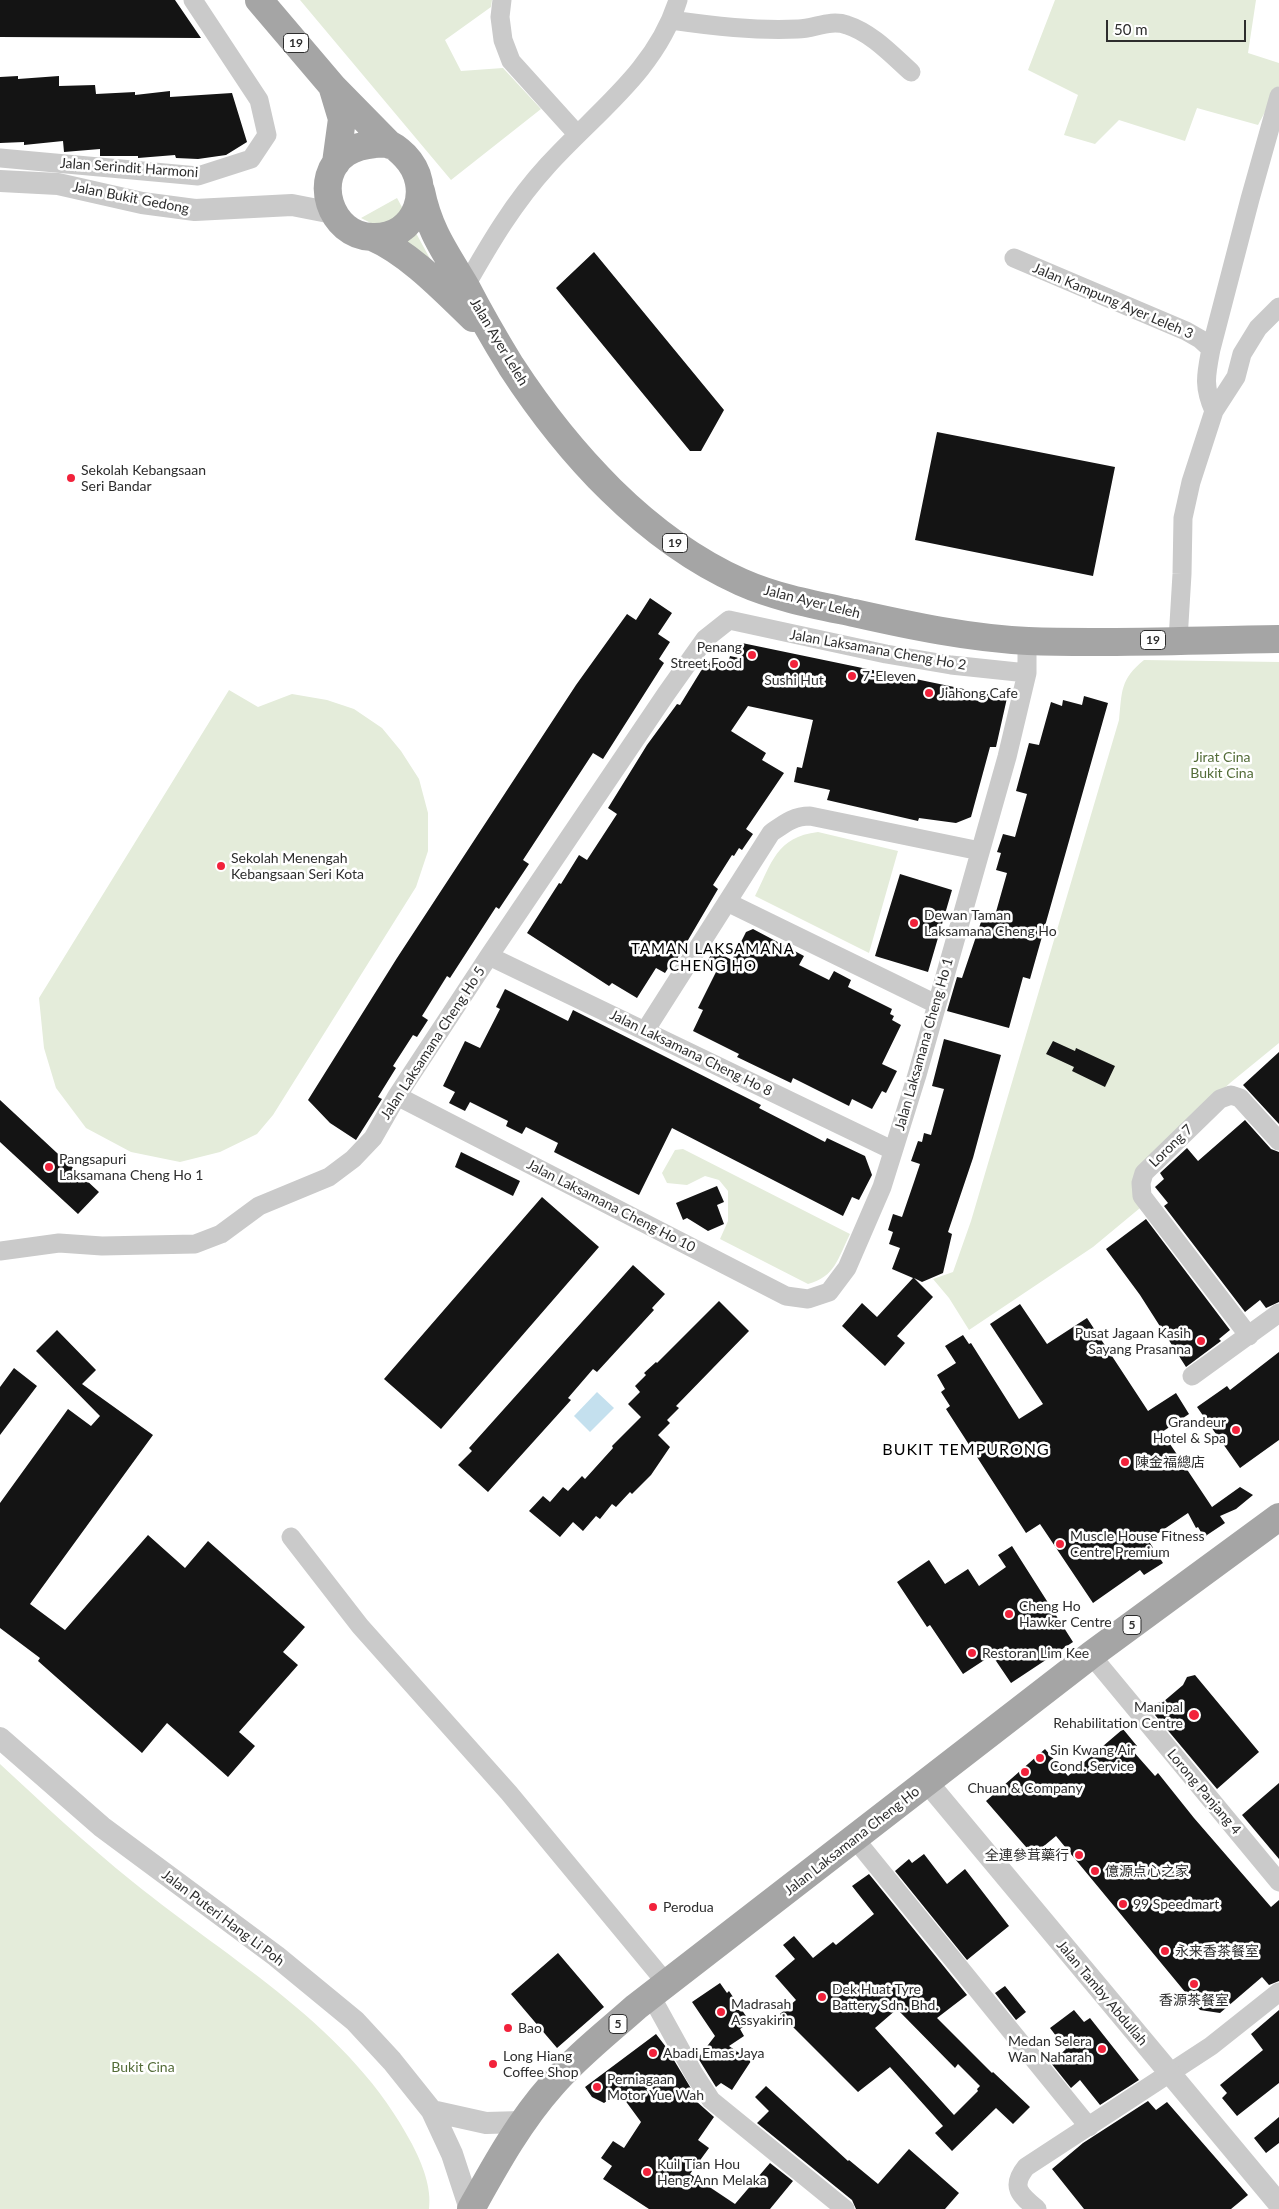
<!DOCTYPE html>
<html>
<head>
<meta charset="utf-8">
<style>
	body { margin:0 }
	#map { position:relative; width:1279px; height:2209px; overflow:hidden; background:#fff; font-family:Lato,sans-serif }
	canvas { display:block }
	.scale { position:absolute; left:1106px; top:20px; width:140px; height:22px; box-sizing:border-box; border:2px solid #2d2d2d; border-top:0; padding-left:6px; font-size:15px; line-height:18px; white-space:nowrap; color:#2d2d2d; -webkit-text-stroke:4px #fff; paint-order:stroke }
</style>
</head>
<body>
<div id="map">
<canvas width="1279" height="2209"></canvas>
<div class="scale">50 m</div>
</div>
<script>
const ctx = document.querySelector('canvas').getContext('2d');
ctx.lineJoin = 'round';
function fill(path, color) { ctx.fillStyle = color; ctx.fill(path, 'evenodd'); }
function trace(path, color, width, dash) { ctx.strokeStyle = color; ctx.lineWidth = width; ctx.lineCap = dash ? 'butt' : 'round'; ctx.setLineDash(dash || []); ctx.stroke(path); }
function write(font, color, halo, rows, align = 'center') {
  ctx.font = font + ' Lato,"Noto Sans SC",sans-serif'; ctx.lineWidth = 5; ctx.setLineDash([]); ctx.textBaseline = 'middle'; ctx.strokeStyle = halo; ctx.fillStyle = color; for (const [text, x, y, turn = 0] of rows) {
    ctx.save(); ctx.translate(x, y); ctx.rotate((+turn || 0) * Math.PI / 180); ctx.textAlign = isNaN(turn) ? turn : align; if (halo) ctx.strokeText(text, 0, 0); ctx.fillText(text, 0, 0); ctx.restore();
  }
}
const green = new Path2D(`
	M300,0H492L491,7L445,40L461,71L503,68L541,109L451,180Z
	M1055,0H1256L1248,53L1279,63V86L1258,125L1197,108L1185,141L1119,120L1095,144L1064,135L1078,95L1028,70Z
	M397,198L441,279L398,237L361,218Z
	M1144,660L1279,662V1043L1230,1083L1139,1166L1140,1208L1093,1247L969,1330L949,1298L933,1279L953,1272L971,1221L1119,720C1122,692 1120,679 1144,660Z
	M229,690L258,707L292,694L327,700L354,709L382,728L401,751L419,779L428,813V851L416,887L273,1115L257,1134L220,1152L180,1162L131,1152L86,1128L56,1088L44,1048L39,998Z
	M818,832L898,851L869,953L755,896C772,863 776,837 818,832Z
	M683,1149L850,1234C838,1258 835,1277 808,1284L720,1239L728,1221V1191L719,1180L705,1176L687,1185L667,1183L662,1173L675,1150Z
	M0,1764C43,1804 87,1845 133,1882C232,1962 352,2028 412,2144C422,2163 432,2188 429,2209H0Z`);
const water = new Path2D(`
	M597,1392L614,1408L590,1432L574,1416Z`);
const building = new Path2D(`
	M0,0H175L201,38L0,37Z
	M18,76V79L59,76V86L95,85L96,94L135,92V95L170,91V97L232,93L247,142L226,155L198,159L176,158L175,155L138,158V156H100V149L64,152L63,141L24,145V142L0,143V77Z
	M594,252L724,410L701,451H690L556,288Z
	M937,432L1115,467L1093,576L915,540Z
	M650,598L672,613L658,634L670,642L659,659L664,663L603,759L593,753L523,860L529,864L499,909L496,907L450,978L447,976L422,1016L428,1020L417,1037L413,1035L393,1066L396,1068L378,1097L382,1099L356,1140L330,1123L308,1100L397,958L576,685L627,614L636,620Z
	M742,643L1007,698L996,747H990L971,817L956,823L919,818L918,821L827,800L830,790L794,782L797,767L802,768L813,720L748,706L731,731L766,753L762,760L784,773L746,829L753,834L742,850L739,848L734,856L732,855L713,885L718,889L674,964L672,962L665,973L656,968L637,998L612,983L609,986L527,933L559,883L561,884L579,855L587,860L617,814L608,808L647,745L677,704L680,705L707,661L727,666L730,656L739,658Z
	M1084,696L1108,703L1030,979L1023,977L1009,1028L947,1011L957,977L962,978L983,916L994,919L1007,873L996,870L1001,853L997,852L1003,834L1015,837L1027,794L1016,791L1029,743L1039,745L1051,702L1062,706L1063,700L1082,705Z
	M900,874L952,890L928,972L875,956Z
	M753,929L804,956L799,965L829,980L834,971L851,980L848,987L892,1009L890,1014L894,1016L892,1020L901,1025L882,1064L897,1071L886,1093L882,1091L872,1109L852,1099L849,1106L793,1078L791,1083L737,1057L739,1054L693,1031L703,1010L698,1008L717,970L706,965L713,950L732,960L746,932Z
	M505,989L568,1021L573,1010L761,1105L759,1108L825,1142L827,1138L865,1156L872,1175L859,1200L852,1197L843,1216L672,1128L639,1195L554,1152L558,1143L526,1127L522,1134L506,1126L508,1121L470,1102L465,1111L449,1103L455,1092L443,1086L465,1041L480,1048L500,1009L496,1007Z
	M944,1039L1001,1055L973,1158L948,1232L952,1234L943,1273L922,1282L914,1278L933,1297L897,1336L905,1343L885,1366L842,1326L862,1303L877,1317L913,1278L892,1269L900,1248L889,1244L893,1232L888,1230L893,1214L902,1217L914,1182L920,1164L911,1161L918,1141L922,1142L924,1133L931,1135L944,1089L932,1086Z
	M1053,1041L1075,1051L1076,1048L1115,1066L1105,1087L1072,1071L1074,1067L1046,1054Z
	M1279,1052V1124L1243,1085Z
	M0,1100L99,1192L78,1214L0,1142Z
	M1245,1120L1271,1149L1279,1152V1302L1266,1308L1260,1300L1245,1312L1164,1206L1168,1203L1155,1187L1164,1179L1160,1173L1187,1148L1198,1161Z
	M461,1152L520,1181L513,1196L455,1167Z
	M717,1186L724,1202L717,1205L724,1224L708,1231L687,1218L683,1220L676,1203Z
	M542,1197L599,1247L441,1429L384,1379Z
	M1146,1219L1230,1330L1219,1339L1221,1341L1186,1367L1140,1295L1106,1249Z
	M633,1265L665,1294L652,1308L654,1310L597,1372L593,1369L568,1398L571,1400L488,1492L458,1465L472,1451L469,1448Z
	M719,1301L749,1331L676,1406L679,1408L667,1420L670,1423L658,1435L670,1447L651,1475L632,1494L630,1492L616,1507L612,1504L600,1519L596,1516L583,1531L573,1522L560,1537L529,1511L543,1496L550,1502L563,1487L568,1491L582,1476L585,1479L613,1448L612,1446L641,1417L628,1404L640,1392L635,1386L646,1375L644,1373L656,1362L657,1363Z
	M1020,1304L1047,1344L1087,1318L1148,1411L1176,1393L1189,1414L1162,1432L1212,1507L1240,1487L1253,1495L1236,1509L1220,1516L1225,1523L1204,1537L1198,1527L1196,1528L1188,1513L1148,1540L1163,1563L1144,1575L1140,1570L1093,1603L1040,1524L1026,1533L946,1409L950,1406L941,1392L945,1389L937,1375L956,1363L945,1346L963,1335L969,1344L971,1343L1019,1419L1043,1404L990,1324Z
	M57,1330L96,1370L82,1384L153,1435L30,1604L65,1630L148,1535L185,1568L208,1541L305,1627L283,1652L298,1665L239,1732L255,1746L228,1777L167,1723L142,1753L38,1661L40,1658L0,1628V1503L68,1409L91,1426L100,1416L36,1351Z
	M1279,1352V1440L1240,1468L1197,1407L1227,1386L1230,1390Z
	M14,1368L37,1386L0,1435V1387Z
	M1012,1546L1073,1642L1011,1683L992,1655L963,1674L930,1625L927,1627L897,1582L929,1560L945,1584L968,1569L979,1586L1006,1567L998,1555Z
	M1195,1675L1259,1752L1217,1789L1155,1715L1157,1703L1163,1702L1183,1685L1187,1677Z
	M1123,1729L1137,1746L1132,1750L1155,1776L1158,1773L1194,1818L1271,1907L1279,1900V1981L1269,1985L1262,1977L1220,2013L1200,2010L1056,1836L1033,1855L986,1801L1045,1749L1068,1776Z
	M1279,1783V1859L1242,1815Z
	M924,1854L947,1884L965,1869L1009,1926L967,1960L895,1871L909,1859L912,1863Z
	M869,1874L967,1995L937,2018L992,2073L993,2072L1030,2107L1013,2124L996,2108L952,2151L935,2133L943,2126L890,2067L858,2092L780,2014L796,2000L775,1976L795,1959L783,1945L794,1936L813,1958L833,1942L836,1945L874,1914L852,1886ZM897,2009L955,2068L958,2064L980,2086L977,2089L978,2091L954,2115L875,2028Z
	M558,1953L604,2007L557,2048L511,1994Z
	M720,1983L727,1993L729,1991L750,2022L740,2029L744,2036L729,2046L751,2061L732,2090L721,2083L716,2087L698,2058L715,2036L692,2002Z
	M1005,1986L1026,2012L1016,2020L995,1993Z
	M1074,2010L1084,2022L1090,2018L1139,2080L1100,2105L1080,2080L1071,2088L1051,2063L1066,2049L1050,2028Z
	M1279,2010V2083L1237,2116L1222,2098L1227,2093L1220,2085L1263,2050L1251,2034Z
	M656,2034L666,2047L698,2100L696,2101L714,2117L698,2140L709,2148L690,2174L735,2204L770,2163L793,2181L770,2209H649L603,2179L612,2166L601,2158L613,2141L624,2148L641,2122L619,2092L604,2103L592,2097L585,2087Z
	M766,2086L848,2161L849,2160L878,2184L909,2149L959,2193L945,2209H856L852,2200L757,2123L769,2111L755,2097Z
	M1148,2101L1156,2110L1167,2102L1248,2195L1231,2209H1084L1052,2169L1083,2143Z
	M1279,2117V2143L1266,2153L1254,2138Z`);
const minor = new Path2D(`
	M502,0L500,17L503,40L511,61L577,134
	M671,20C713,26 755,31 798,29C814,29 830,19 847,25C872,33 892,55 911,72
	M0,158L198,176L251,159L267,135L259,100L193,0
	M1014,258L1186,331L1200,339L1211,349C1206,375 1203,386 1214,411L1191,482L1183,518L1182,574L1178,640
	M465,287C490,243 514,202 548,165C596,112 656,71 678,0
	M1211,349L1250,199L1279,96
	M1214,411L1236,377L1242,354L1258,328L1279,307
	M727,902L936,1004
	M489,956L892,1150
	M645,1031L771,833C784,824 793,816 810,816L980,851
	M397,1096L786,1296L808,1299L829,1292L847,1268L882,1187L917,1075L1007,757L1027,673V641
	M0,1251L59,1243L102,1246L195,1244L221,1234L259,1206L329,1177L353,1159L373,1138L397,1096L489,956L666,694L705,639L729,620L886,654L951,665L1027,673
	M1249,1336L1142,1196L1141,1183L1144,1173L1220,1099L1231,1095L1240,1098L1279,1141
	M1192,1376L1279,1313
	M291,1537L360,1626L509,1793L667,1984
	M1091,1655L1279,1882
	M855,1839L1089,2127
	M651,1996L694,2074L711,2100L845,2209
	M1037,2209C1020,2195 1010,2187 1026,2167L1211,2046L1279,1992`);
const tertiary = new Path2D(`
	M0,181L58,184L142,203L195,210L292,205L333,213
	M0,1738L102,1827L276,1956L355,2021L392,2061L432,2111L452,2154L470,2209
	M927,1782L1279,2204
	M432,2111L486,2123L522,2122`);
const primary = new Path2D(`
	M259,0L333,87L390,145
	M333,89L342,119L336,163
	M375,144C379,144 386,143 390,145C395,146 401,152 405,156C435,187 417,239 372,237C330,236 311,177 346,153C355,147 364,145 375,144Z
	M421,191C429,231 446,253 466,287C480,314 495,340 511,366C567,452 645,539 741,582C777,598 816,605 854,613C912,626 969,638 1028,641C1111,644 1196,640 1279,639
	M372,237C409,253 444,290 473,318
	M471,2209C495,2166 519,2122 552,2085C577,2056 608,2032 636,2007L1091,1655L1279,1517`);
const markers = [
	[71,478,5,"#f2223b"],
	[752,655,5,"#f2223b"],
	[794,664,5,"#f2223b"],
	[852,676,5,"#f2223b"],
	[929,693,5,"#f2223b"],
	[221,866,5,"#f2223b"],
	[914,923,5,"#f2223b"],
	[49,1167,5,"#f2223b"],
	[1201,1341,5,"#f2223b"],
	[1236,1430,5,"#f2223b"],
	[1125,1462,5,"#f2223b"],
	[1060,1544,5,"#f2223b"],
	[1009,1614,5,"#f2223b"],
	[972,1653,5,"#f2223b"],
	[1194,1715,6,"#f2223b"],
	[1040,1758,5,"#f2223b"],
	[1025,1772,5,"#f2223b"],
	[1079,1855,5,"#f2223b"],
	[1095,1871,5,"#f2223b"],
	[1123,1904,5,"#f2223b"],
	[653,1907,5,"#f2223b"],
	[1165,1951,5,"#f2223b"],
	[1194,1984,5,"#f2223b"],
	[822,1997,5,"#f2223b"],
	[721,2012,5,"#f2223b"],
	[508,2028,5,"#f2223b"],
	[1102,2049,5,"#f2223b"],
	[653,2053,5,"#f2223b"],
	[493,2064,5,"#f2223b"],
	[597,2087,5,"#f2223b"],
	[647,2172,5,"#f2223b"]
];
const shields = [
	[296,43,25],
	[675,543,25],
	[1153,640,25],
	[1132,1625,18],
	[618,2024,18]
];
const shieldNames = [
	["19",296,43],
	["19",675,543],
	["19",1153,640],
	["5",1132,1625],
	["5",618,2024]
];
const streetNames = [
	["Jalan Serindit Harmoni",129,168,4],
	["Jalan Bukit Gedong",131,198,11],
	["Jalan Kampung Ayer Leleh 3",1113,301,23],
	["Jalan Ayer Leleh",499,342,59],
	["Jalan Ayer Leleh",812,602,14],
	["Jalan Laksamana Cheng Ho 2",878,650,10],
	["Jalan Laksamana Cheng Ho 5",433,1043,-57],
	["Jalan Laksamana Cheng Ho 1",924,1044,-74],
	["Jalan Laksamana Cheng Ho 8",691,1053,26],
	["Lorong 7",1171,1146,-44],
	["Jalan Laksamana Cheng Ho 10",611,1206,27],
	["Lorong Panjang 4",1204,1792,50],
	["Jalan Laksamana Cheng Ho",852,1841,-38],
	["Jalan Puteri Hang Li Poh",223,1918,37],
	["Jalan Tamby Abdullah",1102,1993,50]
];
const poiNames = [
	["Sekolah Kebangsaan",81,470],
	["Seri Bandar",81,486],
	["Penang",742,647,"right"],
	["Street Food",742,663,"right"],
	["7-Eleven",862,676],
	["Sushi Hut",794,680,"center"],
	["Jiahong Cafe",939,693],
	["Sekolah Menengah",231,858],
	["Kebangsaan Seri Kota",231,874],
	["Dewan Taman",924,915],
	["Laksamana Cheng Ho",924,931],
	["Pangsapuri",59,1159],
	["Laksamana Cheng Ho 1",59,1175],
	["Pusat Jagaan Kasih",1191,1333,"right"],
	["Sayang Prasanna",1191,1349,"right"],
	["Grandeur",1226,1422,"right"],
	["Hotel & Spa",1226,1438,"right"],
	["陳金福總店",1135,1462],
	["Muscle House Fitness",1070,1536],
	["Centre Premium",1070,1552],
	["Cheng Ho",1019,1606],
	["Hawker Centre",1019,1622],
	["Restoran Lim Kee",982,1653],
	["Manipal",1183,1707,"right"],
	["Rehabilitation Centre",1183,1723,"right"],
	["Sin Kwang Air",1050,1750],
	["Cond. Service",1050,1766],
	["Chuan & Company",1025,1788,"center"],
	["全連參茸藥行",1069,1855,"right"],
	["億源点心之家",1105,1871],
	["99 Speedmart",1133,1904],
	["Perodua",663,1907],
	["永来香茶餐室",1175,1951],
	["Dek Huat Tyre",832,1989],
	["Battery Sdn. Bhd.",832,2005],
	["香源茶餐室",1194,2000,"center"],
	["Madrasah",731,2004],
	["Assyakirin",731,2020],
	["Bao",518,2028],
	["Medan Selera",1092,2041,"right"],
	["Wan Naharah",1092,2057,"right"],
	["Abadi Emas Jaya",663,2053],
	["Long Hiang",503,2056],
	["Coffee Shop",503,2072],
	["Perniagaan",607,2079],
	["Motor Yue Wah",607,2095],
	["Kuil Tian Hou",657,2164],
	["Heng Ann Melaka",657,2180]
];
const parkNames = [
	["Jirat Cina",1222,757],
	["Bukit Cina",1222,773],
	["Bukit Cina",143,2067]
];
const neighbourhoodNames = [
	["TAMAN LAKSAMANA",713,949],
	["CHENG HO",713,966]
];
const quarterNames = [
	["BUKIT TEMPURONG",966,1450]
];
fill(green, '#e4ecda');
fill(water, '#c4e0ee');
fill(building, '#141414');
trace(minor, '#cacaca', 19);
trace(tertiary, '#cacaca', 22);
trace(primary, '#a5a5a5', 28);
for (const [x, y, r, color] of markers) { const dot = new Path2D(); dot.arc(x, y, r, 0, 2 * Math.PI); ctx.fillStyle = color; ctx.fill(dot); trace(dot, '#fff', 2); }
for (const [x, y, w] of shields) { const box = new Path2D(); box.roundRect(x - w / 2, y - 9.5, w, 19, 4); ctx.fillStyle = '#fff'; ctx.fill(box); trace(box, '#2d2d2d', 1); }
write('bold 12px', '#2d2d2d', null, shieldNames);
write('14px', '#2d2d2d', '#fff', streetNames);
write('14px', '#2d2d2d', '#fff', poiNames, 'left');
write('14px', '#536c38', '#fff', parkNames);
ctx.letterSpacing = '1px';
write('15px', '#000', '#fff', neighbourhoodNames);
ctx.letterSpacing = '0px';
ctx.letterSpacing = '1px';
write('16px', '#000', '#fff', quarterNames);
ctx.letterSpacing = '0px';
</script>
</body>
</html>
